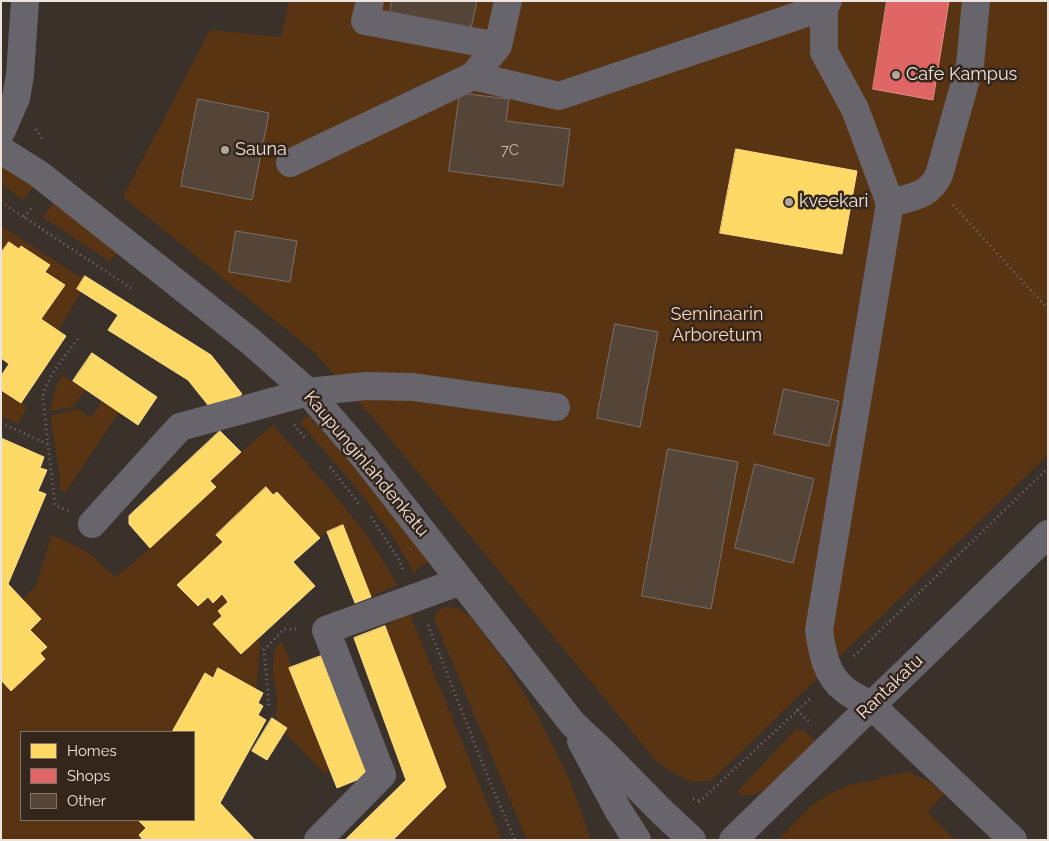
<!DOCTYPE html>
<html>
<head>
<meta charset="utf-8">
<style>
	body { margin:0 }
	#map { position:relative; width:1049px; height:841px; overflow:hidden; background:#3a312b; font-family:Raleway,sans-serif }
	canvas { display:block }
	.frame { position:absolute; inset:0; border:2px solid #efe4dd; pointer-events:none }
	.legend { position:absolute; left:20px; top:731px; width:175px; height:90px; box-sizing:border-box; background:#35261b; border:1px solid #7f7269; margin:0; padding:6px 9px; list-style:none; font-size:15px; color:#efe4dd }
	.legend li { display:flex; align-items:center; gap:10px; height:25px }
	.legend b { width:25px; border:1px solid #7f7269 }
</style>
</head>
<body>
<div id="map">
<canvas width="1049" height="841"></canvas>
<div class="frame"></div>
<ul class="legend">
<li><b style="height:14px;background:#ffd966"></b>Homes</li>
<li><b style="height:14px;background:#e06666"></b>Shops</li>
<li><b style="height:14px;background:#554538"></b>Other</li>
</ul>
</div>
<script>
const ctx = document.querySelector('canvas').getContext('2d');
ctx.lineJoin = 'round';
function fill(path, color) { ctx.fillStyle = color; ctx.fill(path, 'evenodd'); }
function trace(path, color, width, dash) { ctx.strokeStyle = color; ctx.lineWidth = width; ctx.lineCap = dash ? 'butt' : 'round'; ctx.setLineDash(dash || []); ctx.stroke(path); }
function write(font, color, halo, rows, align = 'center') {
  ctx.font = font + ' Raleway,sans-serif'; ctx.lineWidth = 5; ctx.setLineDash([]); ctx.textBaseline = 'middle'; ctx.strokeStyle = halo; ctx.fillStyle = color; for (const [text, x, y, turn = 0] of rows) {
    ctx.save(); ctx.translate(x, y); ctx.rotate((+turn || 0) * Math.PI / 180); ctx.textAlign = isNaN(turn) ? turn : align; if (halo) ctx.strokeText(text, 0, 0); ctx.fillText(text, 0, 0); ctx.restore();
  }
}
const green = new Path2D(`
	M289,1H1048V455L711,781L693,782L675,774L656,761L373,418L314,352L123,197L210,30L281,37Z
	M1,164L34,186L23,200L1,183Z
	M54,202L118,252L109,261L43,217Z
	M1,226L83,279L77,289L81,292L58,331L41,319L64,285L45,272L50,265L22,246L19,249L9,242L1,253Z
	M62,375L85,390L73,407L50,411L57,384Z
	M1,390L27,407L18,424L1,416Z
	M102,401L119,412L65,493L60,488C61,463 52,440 51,416L77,409L91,418Z
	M308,415L348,459L430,562C422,564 418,566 415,574L393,536L355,486L300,423Z
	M273,425C318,476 366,525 397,585L371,597L343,526L327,532L320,538L277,492L273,495L266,487L216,534L223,542L178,585L198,606L208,597L213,603L222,594L228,602L218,611L222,616L213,624L241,654L256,640L260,643L256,689L218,669L213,678L205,674L172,732H21V820H138L146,828L139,835L143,840H1V680L11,690L45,659L40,653L46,647L30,630L41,619L23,599L36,586L52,535L78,547L90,554L115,577L130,566L216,487L210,481L241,452Z
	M446,607L458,608L471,617L504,661L535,711L570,781L591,840H527L435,621V615L439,610Z
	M409,612L502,840H393L446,787L385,626Z
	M281,641L292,667L289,669L329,769L324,773L284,732L287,728L276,721C276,714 277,705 277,698C275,677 267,659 281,641Z
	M796,729L805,731L816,741L762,792L751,795H741L737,792Z
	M909,772L928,781L944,794L928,812L955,840H778L812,805L831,793L852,784L871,781L885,776Z`);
const homes = new Path2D(`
	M736,149L857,171L842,254L720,233Z
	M9,242L19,249L21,246L50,265L45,272L65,285L41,319L66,336L21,403L1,390V376L9,364L1,358V253Z
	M85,276L211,355L242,394L216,415L188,380L108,330L118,315L77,289Z
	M92,353L157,397L138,425L73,381Z
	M220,431L241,452L210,481L216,487L150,548L129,524V516Z
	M1,438L44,457L40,468L47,470L38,491L46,494L8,584L41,619L30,630L47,647L40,653L45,659L11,691L1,680Z
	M266,487L273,495L277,492L320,538L293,562L315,586L241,654L213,624L222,616L218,611L228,602L222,594L213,603L208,597L198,606L177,585L223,542L216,535Z
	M343,525L371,597L355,603L327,532Z
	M385,626L446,787L393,840H345L406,780L354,638Z
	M321,656L369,775L337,788L289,668Z
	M218,668L263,693L258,703L263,706L258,715L266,720L220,803L255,840H143L139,835L146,828L138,820H194V732H172L205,673L213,678Z
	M272,718L287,728L267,760L252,751Z`);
const shops = new Path2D(`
	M887,1H949L933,100L873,89Z`);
const building = new Path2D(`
	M392,1H477L471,28L390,12Z
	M460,93L509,99L506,121L570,129L563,186L449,171Z
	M198,99L269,113L252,200L181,186Z
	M236,231L297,241L290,282L229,272Z
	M615,324L658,332L640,427L597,418Z
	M784,389L839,401L829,446L774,434Z
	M668,449L738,462L711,609L642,596Z
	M755,464L814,479L793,563L735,548Z`);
const path = new Path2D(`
	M36,129L43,140
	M1,202L131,288
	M953,205L1048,309
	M24,217L33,206
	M1,423L47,444
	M294,425L306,439
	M330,467L360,505
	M68,511L55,505L44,408C43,404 43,399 43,396C46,378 69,351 80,336
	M371,517L399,560L404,571
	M428,625L491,785L515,840
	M854,656L1048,468
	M269,705L264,650L284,629H298
	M797,710L811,724
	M693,799L701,801
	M699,802L812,697`);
const minor = new Path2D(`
	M370,1L365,21L498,46
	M828,1L824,7V52L855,109L890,203C912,197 928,197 939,175L970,65L976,1
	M473,76L559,96L824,7L821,1
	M1,132L16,98L20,75L25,1
	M1,150L39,174L250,341L308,392L364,457L573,724L605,754L661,811L692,840
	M290,163L473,76L498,46L508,1
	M890,203L819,630C822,652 826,675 844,689C852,696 862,700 871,705L1013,840
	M92,524L180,427L308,392L366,386L413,387L556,407
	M581,741L618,810L637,840
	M318,840L382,775L326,630L461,581
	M733,840L1048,534`);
const markers = [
	[896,75,5,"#b0a59f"],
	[225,150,5,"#b0a59f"],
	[789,202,5,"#b0a59f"]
];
const numberNames = [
	["7C",510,150]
];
const poiNames = [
	["Cafe Kampus",906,75],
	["Sauna",235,150],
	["kveekari",799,202]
];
const parkNames = [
	["Seminaarin",717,315],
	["Arboretum",717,336]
];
const streetNames = [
	["Kaupunginlahdenkatu",366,464,50],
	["Rantakatu",890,687,-44]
];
fill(green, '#593412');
fill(homes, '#ffd966');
trace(homes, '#fadc8a', 1);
fill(shops, '#e06666');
trace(shops, '#e48c8a', 1);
fill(building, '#554538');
trace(building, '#79716c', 1);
trace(path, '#716d71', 3, [1, 4]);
trace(minor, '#67646c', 28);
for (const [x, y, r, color] of markers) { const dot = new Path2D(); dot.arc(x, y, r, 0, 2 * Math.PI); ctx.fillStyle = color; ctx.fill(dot); trace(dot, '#35261b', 2); }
write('15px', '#c8bcb4', null, numberNames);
write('18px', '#efe4dd', '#35261b', poiNames, 'left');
write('18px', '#fcd8be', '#35261b', parkNames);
write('18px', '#efe4dd', '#35261b', streetNames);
</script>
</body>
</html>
